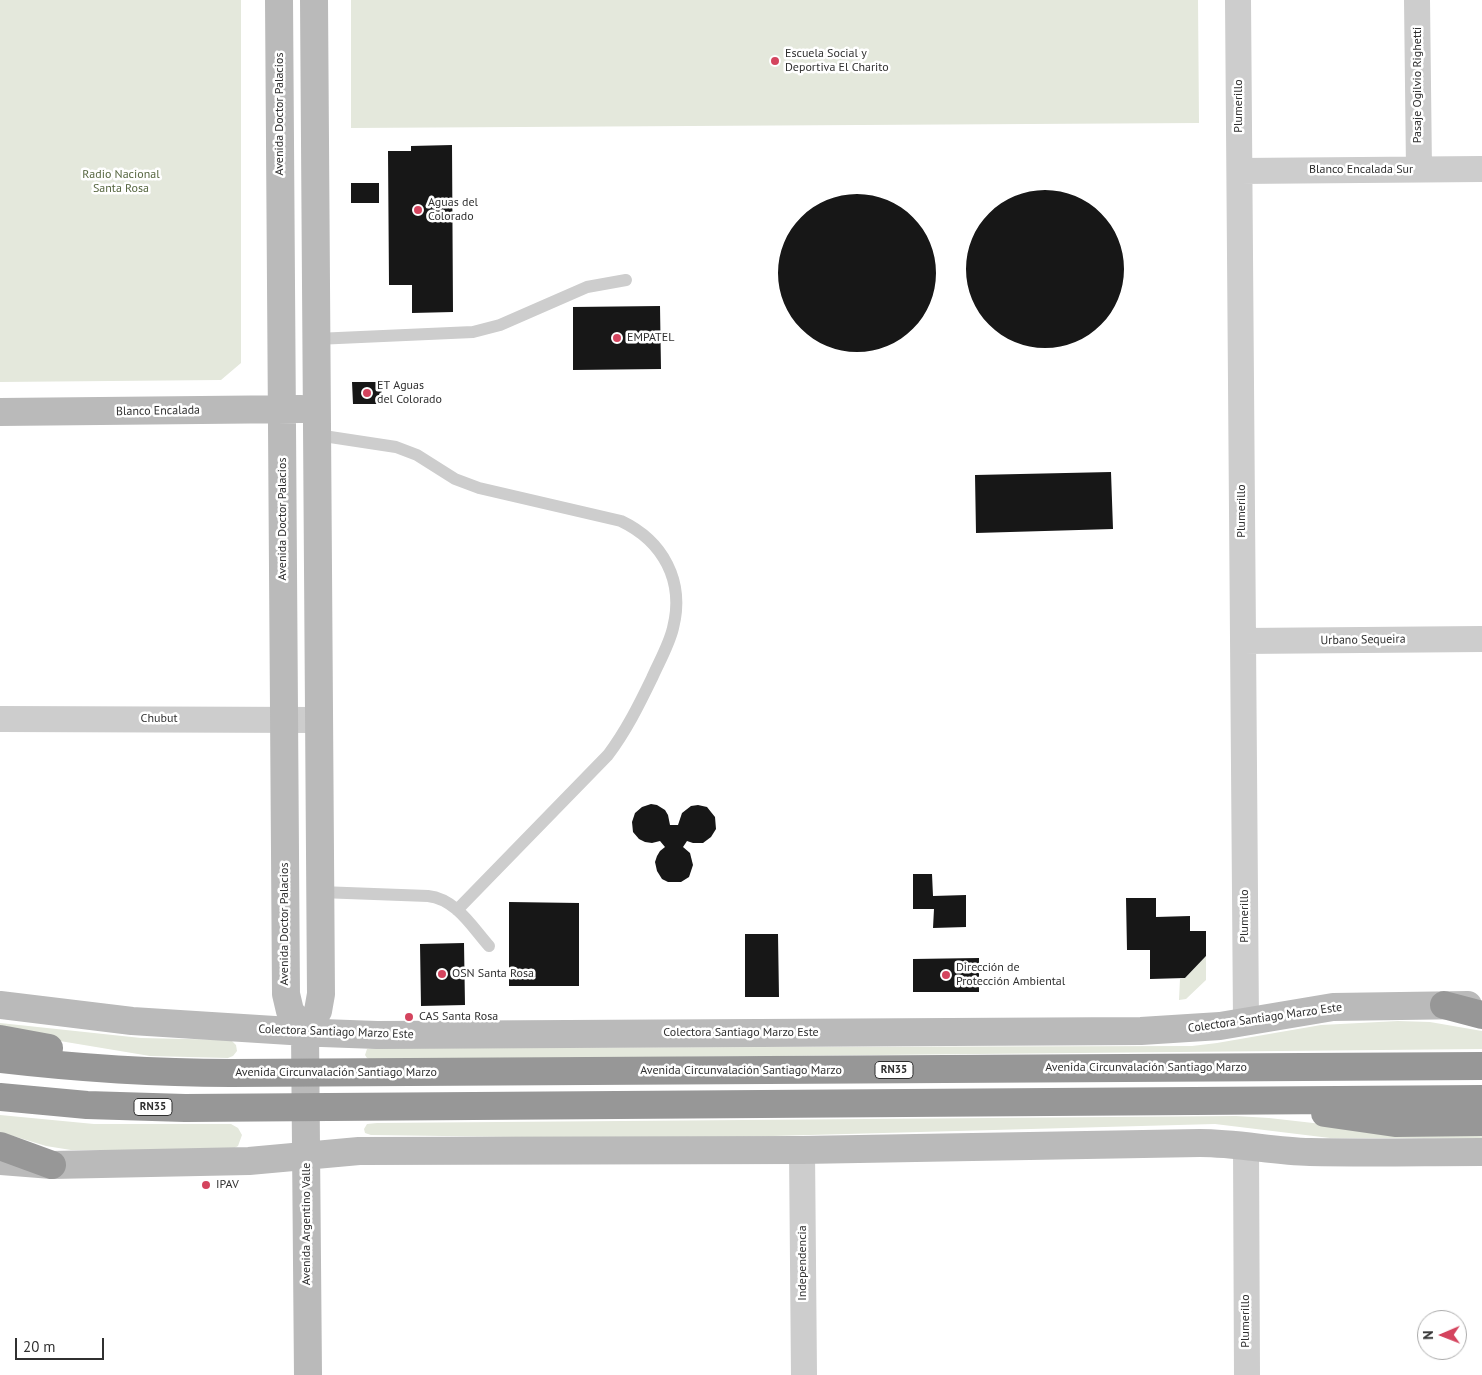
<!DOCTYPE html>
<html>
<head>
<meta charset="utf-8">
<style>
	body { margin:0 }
	#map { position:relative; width:1482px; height:1375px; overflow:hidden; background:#fff; font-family:"PT Sans",sans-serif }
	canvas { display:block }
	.north { position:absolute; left:1417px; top:1310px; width:50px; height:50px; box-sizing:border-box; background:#fff; border:1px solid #acacac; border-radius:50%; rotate:269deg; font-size:14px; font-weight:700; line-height:20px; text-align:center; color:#303030 }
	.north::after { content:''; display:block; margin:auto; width:18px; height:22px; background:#d4445e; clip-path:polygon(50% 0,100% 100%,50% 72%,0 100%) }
	.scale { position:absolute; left:15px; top:1338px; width:89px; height:22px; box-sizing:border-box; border:2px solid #303030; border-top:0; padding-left:6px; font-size:15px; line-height:18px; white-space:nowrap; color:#303030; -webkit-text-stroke:4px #fff; paint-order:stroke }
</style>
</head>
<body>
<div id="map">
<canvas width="1482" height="1375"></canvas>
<div class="north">N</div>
<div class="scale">20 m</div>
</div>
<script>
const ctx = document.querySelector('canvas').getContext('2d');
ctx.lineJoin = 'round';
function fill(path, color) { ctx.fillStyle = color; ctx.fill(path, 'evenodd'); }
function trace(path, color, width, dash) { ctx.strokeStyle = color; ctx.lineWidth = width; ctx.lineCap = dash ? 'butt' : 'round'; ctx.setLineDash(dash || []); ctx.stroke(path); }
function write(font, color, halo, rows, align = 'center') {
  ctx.font = font + ' "PT Sans",sans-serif'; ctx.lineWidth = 5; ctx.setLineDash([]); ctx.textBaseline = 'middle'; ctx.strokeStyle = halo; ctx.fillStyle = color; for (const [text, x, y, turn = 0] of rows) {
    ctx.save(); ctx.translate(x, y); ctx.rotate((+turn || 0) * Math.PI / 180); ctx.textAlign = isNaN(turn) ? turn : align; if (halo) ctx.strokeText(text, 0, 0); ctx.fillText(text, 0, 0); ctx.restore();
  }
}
const green = new Path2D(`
	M0,0H241V363L221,380L0,382Z
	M351,0H1198L1199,123L351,128Z
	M1206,956V980L1186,999L1179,1000L1180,979L1185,978Z
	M1398,1021L1430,1022L1482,1031V1049L371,1060L367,1058L365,1055L367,1049L378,1048L1192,1046L1217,1043L1321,1025Z
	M0,1023L141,1038L231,1040L236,1045L237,1051L233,1056L228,1058L150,1056L0,1031Z
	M0,1115L94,1124H231L238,1128L242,1135L238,1146L231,1150H71L46,1146L0,1132Z
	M1236,1116L1269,1118L1366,1129L1482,1131V1138H1330L1215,1124L662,1139L371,1135L365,1133L364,1129L367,1124L377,1123Z`);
const building = new Path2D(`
	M452,145L453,312L412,313V285H389L388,151H411V146Z
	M351,183H379V203H351Z
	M966 269a79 79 0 1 1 158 0a79 79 0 1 1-158 0Z
	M778 273a79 79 0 1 1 158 0a79 79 0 1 1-158 0Z
	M660,306L661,369L573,370V307Z
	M352,382H382L381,404H353Z
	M1111,472L1113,529L976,533L975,475Z
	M651,804L657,805L665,810L668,815L670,825H678L682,813L691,806L698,805L707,807L715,817L716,829L711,837L703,843H693L687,841L683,847L690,853L693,865L689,877L681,882H668L662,879L657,871L655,862L657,856L660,851L665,847L660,841L652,843L645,842L639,839L633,832L632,822L635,813L642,807Z
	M913,874H932L933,896L966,895V927L933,928L934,909H913Z
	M1126,898H1156V917L1190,916V931H1206V956L1185,978L1150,979V950H1127Z
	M509,902L579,903V986H509Z
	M745,934H778L779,997H745Z
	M464,943L465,1005L421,1006L420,944Z
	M979,958V992H913V959Z`);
const lane = new Path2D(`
	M316,339L473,332L500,325L587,287L626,280
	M317,435L396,447L417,455L455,479L479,488L621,521C663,541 685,581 673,628C669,645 659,662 652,678C639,705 626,731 608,755L457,910
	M320,892L428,896C456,899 472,927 489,946`);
const street = new Path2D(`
	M1238,0L1246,1022
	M1417,0L1419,169
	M1240,171L1482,169
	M1243,641L1482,639
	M0,719L319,720
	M1246,1146L1247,1375
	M802,1150L804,1375`);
const secondary = new Path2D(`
	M279,0L286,994L290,1011L305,1032
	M0,412L301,409
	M0,1005L132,1021L322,1033L377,1035L1141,1031L1220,1026L1333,1007L1468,1005
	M0,1161L52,1165L249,1161L359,1151L802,1150L1200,1143C1237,1143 1273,1151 1310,1152C1367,1153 1425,1152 1482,1152
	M308,1375L305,1032L318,1011L321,994L314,0`);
const highway = new Path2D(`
	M1444,1005L1482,1015
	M0,1039L49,1048
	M0,1059C77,1068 153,1073 231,1073L1482,1066
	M0,1097L87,1105L185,1108L1482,1099
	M1325,1113L1395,1123L1482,1122
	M0,1146L52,1165`);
const markers = [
	[775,61,5,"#d4445e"],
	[418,210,5,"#d4445e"],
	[617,338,5,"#d4445e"],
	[367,393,5,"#d4445e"],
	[442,974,5,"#d4445e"],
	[946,975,5,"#d4445e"],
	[409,1017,5,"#d4445e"],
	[206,1185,5,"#d4445e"]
];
const shields = [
	[894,1070,38],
	[153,1107,38]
];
const shieldNames = [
	["RN35",894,1070],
	["RN35",153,1107]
];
const poiNames = [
	["Escuela Social y",785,54],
	["Deportiva El Charito",785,68],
	["Aguas del",428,203],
	["Colorado",428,217],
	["EMPATEL",627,338],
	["ET Aguas",377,386],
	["del Colorado",377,400],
	["Dirección de",956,968],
	["Protección Ambiental",956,982],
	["OSN Santa Rosa",452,974],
	["CAS Santa Rosa",419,1017],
	["IPAV",216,1185]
];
const streetNames = [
	["Pasaje Ogilvio Righetti",1418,85,-90],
	["Plumerillo",1239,106,-90],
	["Avenida Doctor Palacios",280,114,-90],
	["Blanco Encalada Sur",1361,170],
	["Blanco Encalada",158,411,-1],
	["Plumerillo",1242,511,-90],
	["Avenida Doctor Palacios",283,519,-90],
	["Urbano Sequeira",1363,640,-1],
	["Chubut",159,719],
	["Plumerillo",1245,916,-90],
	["Avenida Doctor Palacios",285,924,-90],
	["Colectora Santiago Marzo Este",1265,1018,-8],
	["Colectora Santiago Marzo Este",336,1032,2],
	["Colectora Santiago Marzo Este",741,1033],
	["Avenida Circunvalación Santiago Marzo",1146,1068],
	["Avenida Circunvalación Santiago Marzo",741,1071],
	["Avenida Circunvalación Santiago Marzo",336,1073],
	["Avenida Argentino Valle",307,1224,-90],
	["Independencia",803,1263,-90],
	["Plumerillo",1246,1321,-90]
];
const parkNames = [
	["Radio Nacional",121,175],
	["Santa Rosa",121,189]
];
fill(green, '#e4e8dc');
fill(building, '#171717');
trace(lane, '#cdcdcd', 12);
trace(street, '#cdcdcd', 26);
trace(secondary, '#bababa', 28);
trace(highway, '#979797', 28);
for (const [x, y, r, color] of markers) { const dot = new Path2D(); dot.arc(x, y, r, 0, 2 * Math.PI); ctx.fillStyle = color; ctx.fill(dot); trace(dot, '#fff', 2); }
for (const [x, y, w] of shields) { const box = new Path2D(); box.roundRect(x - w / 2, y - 8.5, w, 17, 4); ctx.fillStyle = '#fff'; ctx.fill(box); trace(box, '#303030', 1); }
write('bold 11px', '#303030', null, shieldNames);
write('12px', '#303030', '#fff', poiNames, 'left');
write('12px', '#303030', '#fff', streetNames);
write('12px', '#576741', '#fff', parkNames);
</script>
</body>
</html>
